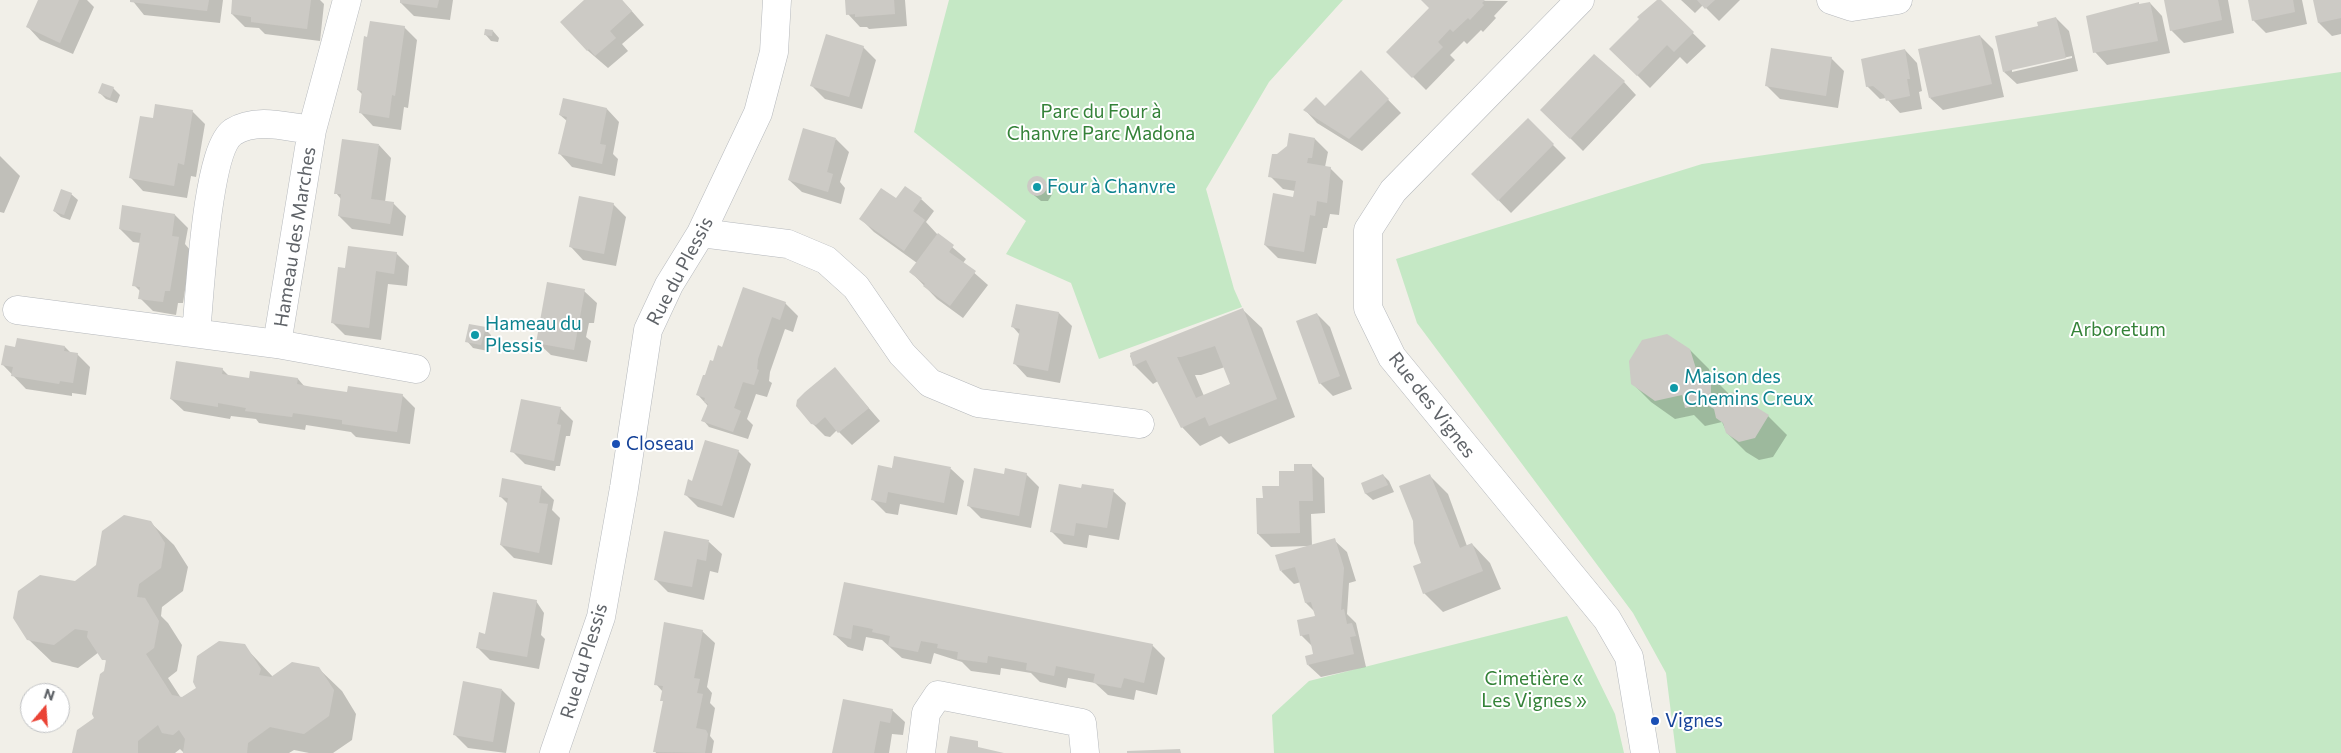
<!DOCTYPE html>
<html>
<head>
<meta charset="utf-8">
<style>
	body { margin:0 }
	#map { position:relative; width:2341px; height:753px; overflow:hidden; background:#f1efe8; font-family:Commissioner,sans-serif }
	canvas { display:block }
	.north { position:absolute; left:20px; top:683px; width:50px; height:50px; box-sizing:border-box; background:#fff; border:1px solid #bfc1c3; border-radius:50%; rotate:18deg; font-size:14px; font-weight:700; line-height:20px; text-align:center; color:#5f6368 }
	.north::after { content:''; display:block; margin:auto; width:18px; height:22px; background:#ea4335; clip-path:polygon(50% 0,100% 100%,50% 72%,0 100%) }
</style>
</head>
<body>
<div id="map">
<canvas width="2341" height="753"></canvas>
<div class="north">N</div>
</div>
<script>
const ctx = document.querySelector('canvas').getContext('2d');
ctx.lineJoin = 'round';
function fill(path, color) { ctx.fillStyle = color; ctx.fill(path, 'evenodd'); }
function trace(path, color, width, dash) { ctx.strokeStyle = color; ctx.lineWidth = width; ctx.lineCap = dash ? 'butt' : 'round'; ctx.setLineDash(dash || []); ctx.stroke(path); }
function write(font, color, halo, rows, align = 'center') {
  ctx.font = font + ' Commissioner,sans-serif'; ctx.lineWidth = 4; ctx.setLineDash([]); ctx.textBaseline = 'middle'; ctx.strokeStyle = halo; ctx.fillStyle = color; for (const [text, x, y, turn = 0] of rows) {
    ctx.save(); ctx.translate(x, y); ctx.rotate((+turn || 0) * Math.PI / 180); ctx.textAlign = isNaN(turn) ? turn : align; if (halo) ctx.strokeText(text, 0, 0); ctx.fillText(text, 0, 0); ctx.restore();
  }
}
const green = new Path2D(`
	M949,0H1343L1269,82L1206,189L1234,289L1242,307L1099,359L1071,283L1006,254L1026,221L914,132Z
	M2341,72V753H1676L1666,673L1633,613L1417,323L1396,259L1702,164Z
	M1567,616L1615,714L1624,753H1274L1272,715L1309,681Z`);
const shadow = new Path2D(`
	M40,0H87L94,7L73,54L40,40L28,27Z
	M132,0H223L220,23L144,15Z
	M234,0H320L324,4L320,41L265,34L259,28L245,27L232,14Z
	M402,0H453L450,20L414,16L401,3Z
	M585,0H622L644,25L622,44L628,51L608,68L587,50Z
	M847,0H905L907,26L869,29L867,27H860L848,14Z
	M1422,0L1508,1L1494,16L1496,18L1483,32L1481,30L1467,44L1464,41L1450,55L1455,60L1426,90L1388,52L1430,8Z
	M1659,0L1706,46L1687,64L1680,57L1650,88L1611,49Z
	M1681,0H1740L1719,21L1703,5L1695,13Z
	M2165,0H2228L2234,33L2184,43L2171,30Z
	M2249,0H2302L2307,24L2266,33L2253,20Z
	M2314,0H2341V34L2332,36L2319,23Z
	M2150,3L2162,16L2170,53L2107,65L2095,52Z
	M2056,18L2069,31L2078,71L2017,84L2004,72L2039,27ZM2072,56V58L2012,72V69Z
	M404,27L417,40L408,108L404,107L401,130L373,126L361,113L363,95L358,90Z
	M493,31L499,38L498,42L491,41L485,34Z
	M1980,36L1993,49L2004,97L1943,110L1930,98Z
	M863,47L876,60L862,109L825,99L812,86Z
	M1905,50L1917,63L1922,91L1919,92L1922,109L1900,113L1886,98L1880,99L1867,86Z
	M1831,58L1844,71L1838,108L1780,99L1767,86Z
	M1361,72L1401,113L1362,151L1317,123L1305,110L1325,108Z
	M1624,82L1636,95L1583,151L1542,110Z
	M113,88L120,95L117,103L106,99L100,93Z
	M607,109L619,122L613,154L618,159L615,176L572,167L560,154L567,121L560,115Z
	M192,111L205,124L196,177L191,176L187,198L143,191L131,178L152,119Z
	M1528,120L1566,158L1511,213L1473,174Z
	M1290,135L1315,139L1328,152L1325,167L1330,168L1343,181L1339,215L1330,214L1327,228H1323L1316,264L1278,258L1265,245L1294,198L1295,191L1283,189L1270,176L1277,156L1288,147Z
	M836,139L849,152L840,182L845,188L841,204L802,192L789,180Z
	M379,145L391,158L385,202L393,203L406,216L403,236L352,229L339,216L341,199L336,193Z
	M0,156L20,176L4,213L0,212Z
	M1038,177L1050,187L1053,193L1048,201H1041L1029,191L1028,185L1032,179Z
	M71,194L78,200L70,220L61,217L54,211Z
	M921,199L934,211L926,222L937,234L966,259L963,263L988,285L963,318L937,299L911,272L917,263L874,232L861,219L896,200Z
	M613,204L626,217L616,266L583,260L571,247Z
	M123,207L175,215L188,228L185,244L191,251L183,303H178L176,315L153,311L140,298L141,292L134,285L141,243L133,242L120,229Z
	M396,253L409,266L407,286L388,284L381,340L345,335L332,322L346,270Z
	M584,291L597,303L594,323H589L586,337L591,341L587,362L551,355L538,343Z
	M785,303L798,316L793,332L785,329L770,372L769,381L772,383L767,397L756,394L747,419L753,425L748,439L709,427L703,420L708,406L698,395L714,363L723,349Z
	M1243,310L1262,328L1295,417L1229,444L1221,436L1200,446L1182,427L1158,381L1153,384L1134,365L1130,356L1132,353ZM1225,367L1231,384L1204,396L1195,375H1201Z
	M1059,313L1072,326L1060,383L1027,377L1015,364L1020,335L1013,327Z
	M1317,314L1330,327L1352,389L1333,396L1320,383Z
	M485,329L491,335L488,351L473,348L467,341Z
	M65,347L71,353L77,354L90,367L86,395L72,393V396L26,389L3,365L16,348Z
	M1690,350L1709,369L1711,376L1729,394V398L1732,394L1768,416L1787,435L1773,457L1759,460L1746,452L1727,433L1722,422L1705,426L1694,415L1675,419L1651,402L1632,383Z
	M222,369L229,376L250,380L298,379L305,387L348,393L402,395L415,408L410,444L356,437L351,432L306,425L305,430L259,423L256,419L231,416L230,419L184,411L171,399Z
	M835,369L880,421L852,445L837,430L830,437L825,436L812,423Z
	M560,408L573,421L570,436H566L560,466H556L555,471L525,464L512,451Z
	M738,451L751,464L734,518L698,507L685,494L693,482Z
	M895,457L951,469L964,481L957,515L900,504L898,515L886,513L873,500L892,469Z
	M1311,465L1324,478L1325,513L1311,514L1312,546L1334,540L1347,552L1356,581L1349,583L1347,614L1356,623L1366,667L1321,677L1308,665L1315,655L1313,647L1301,635L1317,617L1315,612L1306,603L1301,582L1294,584L1281,571L1310,546L1271,547L1258,534L1265,499L1281,488L1296,472Z
	M1026,474L1039,487L1031,528L981,518L968,505L1005,476Z
	M1383,475L1389,481L1394,492L1373,500L1366,494L1362,484Z
	M1430,476L1448,494L1467,546L1472,544L1490,563L1501,589L1443,612L1424,593L1423,563Z
	M541,487L554,500L552,510L560,518L552,565L514,558L501,545L508,504L500,496Z
	M1082,490L1113,491L1126,503L1119,540L1089,535L1087,548L1064,544L1051,531Z
	M150,522L174,545L188,567L183,591L162,607L161,616L168,623L182,645L177,671L168,678L181,698L198,688L244,646L273,677L318,668L342,691L356,714L352,740L333,753H309L294,750L289,753H184L180,749L175,753H74L96,718L107,662L99,652L78,668L52,662L28,639L75,583Z
	M665,533L709,542L722,554L718,573L710,571L704,600L668,592L656,580Z
	M845,584L1152,645L1165,658L1157,695L1136,690L1134,700L1108,695L1095,683L1068,678L1066,688L1040,682L1031,673L1001,668L1000,675L971,671L962,662L934,653L931,664L902,658L882,640L866,637L863,651L848,647L835,635Z
	M536,601L544,613L541,635L545,639L539,669L490,660L477,647L486,636Z
	M702,631L715,643L707,687L712,693L710,703L715,708L710,736L714,741L712,753H656L655,751L664,703L662,700L663,692L656,684Z
	M502,690L515,703L506,753L468,748L455,735Z
	M892,710L905,722L903,735L892,734L889,753H834Z`);
const building = new Path2D(`
	M38,0H79L60,43L26,27Z
	M130,0H209L207,11L130,2Z
	M232,0H311L307,29L251,22V17L231,14Z
	M400,0H439L437,8L400,3Z
	M584,0H622L632,11L610,31L616,38L595,56L589,49L587,51L560,22Z
	M845,0H894L895,14L855,17V14L846,15Z
	M1421,0H1485L1482,3L1484,5L1470,20L1468,18L1453,32L1450,29L1438,42L1443,47L1412,78L1386,52L1429,8Z
	M1657,0H1661L1694,32L1674,52L1667,45L1637,76L1609,49L1639,19L1637,17Z
	M1697,0H1715L1705,9Z
	M2164,0H2218L2222,20L2170,31Z
	M2248,0H2293L2295,12L2252,21Z
	M2313,0H2341V18L2318,23Z
	M2139,2V4L2150,2L2158,41L2093,53L2086,16Z
	M2056,17L2066,58L2003,72L1995,36L2038,26L2037,22Z
	M370,21L405,26L395,96L392,95L389,118L359,113L362,91L357,90L364,36L367,37Z
	M485,29L493,30L492,36L484,35Z
	M826,34L864,46L849,97L810,86Z
	M1980,35L1992,84L1929,98L1918,49Z
	M1771,48L1832,57L1826,96L1765,86Z
	M1905,49L1910,79H1907L1910,96L1886,101L1884,95L1873,86L1866,87L1861,59Z
	M1594,54L1625,81L1570,139L1540,110Z
	M1361,70L1389,99L1349,139L1303,110L1316,97L1325,106Z
	M102,83L114,87L110,98L98,93Z
	M563,98L607,108L600,144L606,145L602,164L558,154L567,117L559,115Z
	M155,104L193,110L184,165L178,163L174,186L129,178L140,116L153,118Z
	M1528,118L1554,144L1498,201L1471,174Z
	M803,128L836,138L827,172L833,174L828,192L788,180Z
	M1289,133L1315,138L1312,158H1308L1307,163L1331,167L1327,203L1317,201L1315,216L1310,215L1304,252L1264,245L1273,193L1293,197L1296,181L1268,177L1272,154H1277L1287,146Z
	M342,139L379,144L371,199L394,202L390,224L338,216L341,194H334Z
	M1027 186a10 10 0 1 1 20 0a10 10 0 1 1-20 0Z
	M905,186L922,198L913,211L925,220L904,251L859,219L881,188L896,198Z
	M61,189L72,193L64,215L53,211Z
	M579,196L614,203L604,254L569,247Z
	M122,205L175,214L172,236L179,237L170,291H165L163,302L138,299L140,287L132,286L141,233L119,229Z
	M938,233L954,245L949,252L976,271L950,306L923,286L925,284L909,272Z
	M348,246L397,252L394,274L376,271L369,328L331,323L338,267L345,268Z
	M547,282L585,289L574,350L536,343Z
	M743,287L786,302L780,320L772,317L758,359L757,369L759,370L754,385L743,382L734,408L741,411L733,432L701,421L708,404L704,402L705,398L696,395L703,375H705L710,360L713,361L718,345L722,347Z
	M1016,304L1059,312L1048,371L1013,364L1020,329L1011,327Z
	M1243,308L1277,399L1209,426L1205,417L1181,428L1146,360L1133,366L1130,353ZM1215,346L1230,384L1196,398L1177,357H1181Z
	M1317,313L1340,376L1319,384L1296,321Z
	M469,324L486,327L481,345L465,342Z
	M1667,334L1690,349L1698,375H1711V395L1719,401L1727,398L1732,392L1769,415L1755,438L1739,442L1726,433L1723,423L1716,418L1714,409L1705,404L1685,408L1682,395L1655,401L1631,384L1629,361L1642,340Z
	M17,338L65,346L64,351L78,353L73,383L60,381L59,384L11,376L13,367L1,365L5,345L15,347Z
	M176,361L223,368L222,374L249,378L250,371L298,378L297,384L312,387L347,392L348,386L403,394L397,432L342,424V420L293,413L292,417L245,411L246,408L218,403V407L170,399Z
	M835,367L869,408L838,433L825,417L816,425L811,424L796,406L797,400L805,392Z
	M521,399L561,407L557,424L561,425L554,461L510,452Z
	M705,440L739,450L722,506L684,495L688,479L692,481Z
	M894,456L951,467L944,503L888,492L886,503L871,500L878,465L892,468Z
	M1294,464H1312L1313,501H1299L1300,533L1257,534L1256,498H1263L1262,486H1279V471H1294Z
	M974,468L1004,474L1005,468L1027,473L1019,516L967,506Z
	M1383,474L1388,485L1365,494L1361,483Z
	M1430,474L1460,548L1472,543L1483,571L1423,594L1413,566L1421,563L1414,543L1413,521L1399,486Z
	M502,478L542,486L539,503L548,504L539,553L500,545L508,498L499,497Z
	M1059,484L1081,488L1082,484L1114,489L1107,528L1076,523L1074,536L1050,532Z
	M124,515L151,521L165,543L161,568L139,584L137,597L145,598L159,621L154,648L146,654L172,695L182,697L196,688L193,682L197,656L219,641L245,644L261,669L259,675L271,677L292,662L319,667L334,690L329,716L304,734L270,727L248,743L247,753H183L185,739L179,730L173,735L162,733L158,725L138,741V753H72L77,730L94,718L92,714L100,674L104,671L106,660H102L87,637L88,631L75,629L54,645L27,640L13,618L18,591L40,575L75,581L96,565L102,531Z
	M664,531L709,540L706,561L697,559L692,587L654,580Z
	M1335,538L1344,568L1341,610L1344,609L1347,624L1352,623L1356,636L1350,637L1354,654L1307,665L1305,656L1313,654L1309,634L1300,636L1297,620L1315,616L1311,602L1305,603L1295,567L1280,571L1275,555Z
	M844,582L1153,644L1144,683L1124,678L1121,688L1093,683L1095,674L1056,666L1054,676L1026,670L1027,663L988,656L987,663L957,659L958,652L937,648L938,644L921,641L918,652L888,646L890,636L872,632L873,629L853,625L851,639L833,635Z
	M493,592L537,600L527,657L476,648L479,632L485,634Z
	M664,622L703,630L694,678L700,679L697,693L703,694L696,728L706,730L708,734L705,753L653,752L663,701H660L663,686L654,685Z
	M463,681L502,689L493,742L453,735Z
	M843,699L893,709L890,723L880,721L874,753H832Z
	M950,736L978,741V747L1004,753H947Z
	M1180,749L1181,753H1127V751Z`);
const street = new Path2D(`
	M1580,0L1393,191L1368,230V308L1392,357L1607,619L1629,657L1645,753
	M1831,0L1852,7L1898,0
	M701,233L788,244L826,260L856,287L902,354L930,383L978,403L1140,424
	M17,310L277,344L416,369
	M196,333C200,296 206,151 233,132C256,117 287,127 312,130
	M277,344L312,130L347,0
	M554,753L601,617L624,488L648,330L669,285L701,233L758,113L774,52L777,0
	M921,753L926,713L938,695L1082,723L1085,753`);
const markers = [
	[1037,187,5,"#0f9aa8"],
	[475,335,5,"#0f9aa8"],
	[1674,388,5,"#0f9aa8"],
	[616,444,5,"#1a4fb4"],
	[1655,721,5,"#1a4fb4"]
];
const parkNames = [
	["Parc du Four à",1101,112],
	["Chanvre Parc Madona",1101,134],
	["Arboretum",2118,330],
	["Cimetière «",1534,679],
	["Les Vignes »",1534,701]
];
const cultureNames = [
	["Four à Chanvre",1047,187],
	["Hameau du",485,324],
	["Plessis",485,346],
	["Maison des",1684,377],
	["Chemins Creux",1684,399]
];
const streetNames = [
	["Hameau des Marches",295,237,-81],
	["Rue du Plessis",680,271,-62],
	["Rue des Vignes",1432,405,52],
	["Rue du Plessis",584,661,-73]
];
const transitNames = [
	["Closeau",626,444],
	["Vignes",1665,721]
];
fill(green, '#c5e8c5');
fill(shadow, '#0003');
fill(building, '#cccac5');
trace(street, '#b5b8bc', 29);
trace(street, '#fff', 28);
for (const [x, y, r, color] of markers) { const dot = new Path2D(); dot.arc(x, y, r, 0, 2 * Math.PI); ctx.fillStyle = color; ctx.fill(dot); trace(dot, '#fff', 2); }
write('19px', '#348238', '#fff', parkNames);
write('19px', '#0d838f', '#fff', cultureNames, 'left');
write('19px', '#5f6368', '#fff', streetNames);
write('19px', '#164399', '#fff', transitNames, 'left');
</script>
</body>
</html>
